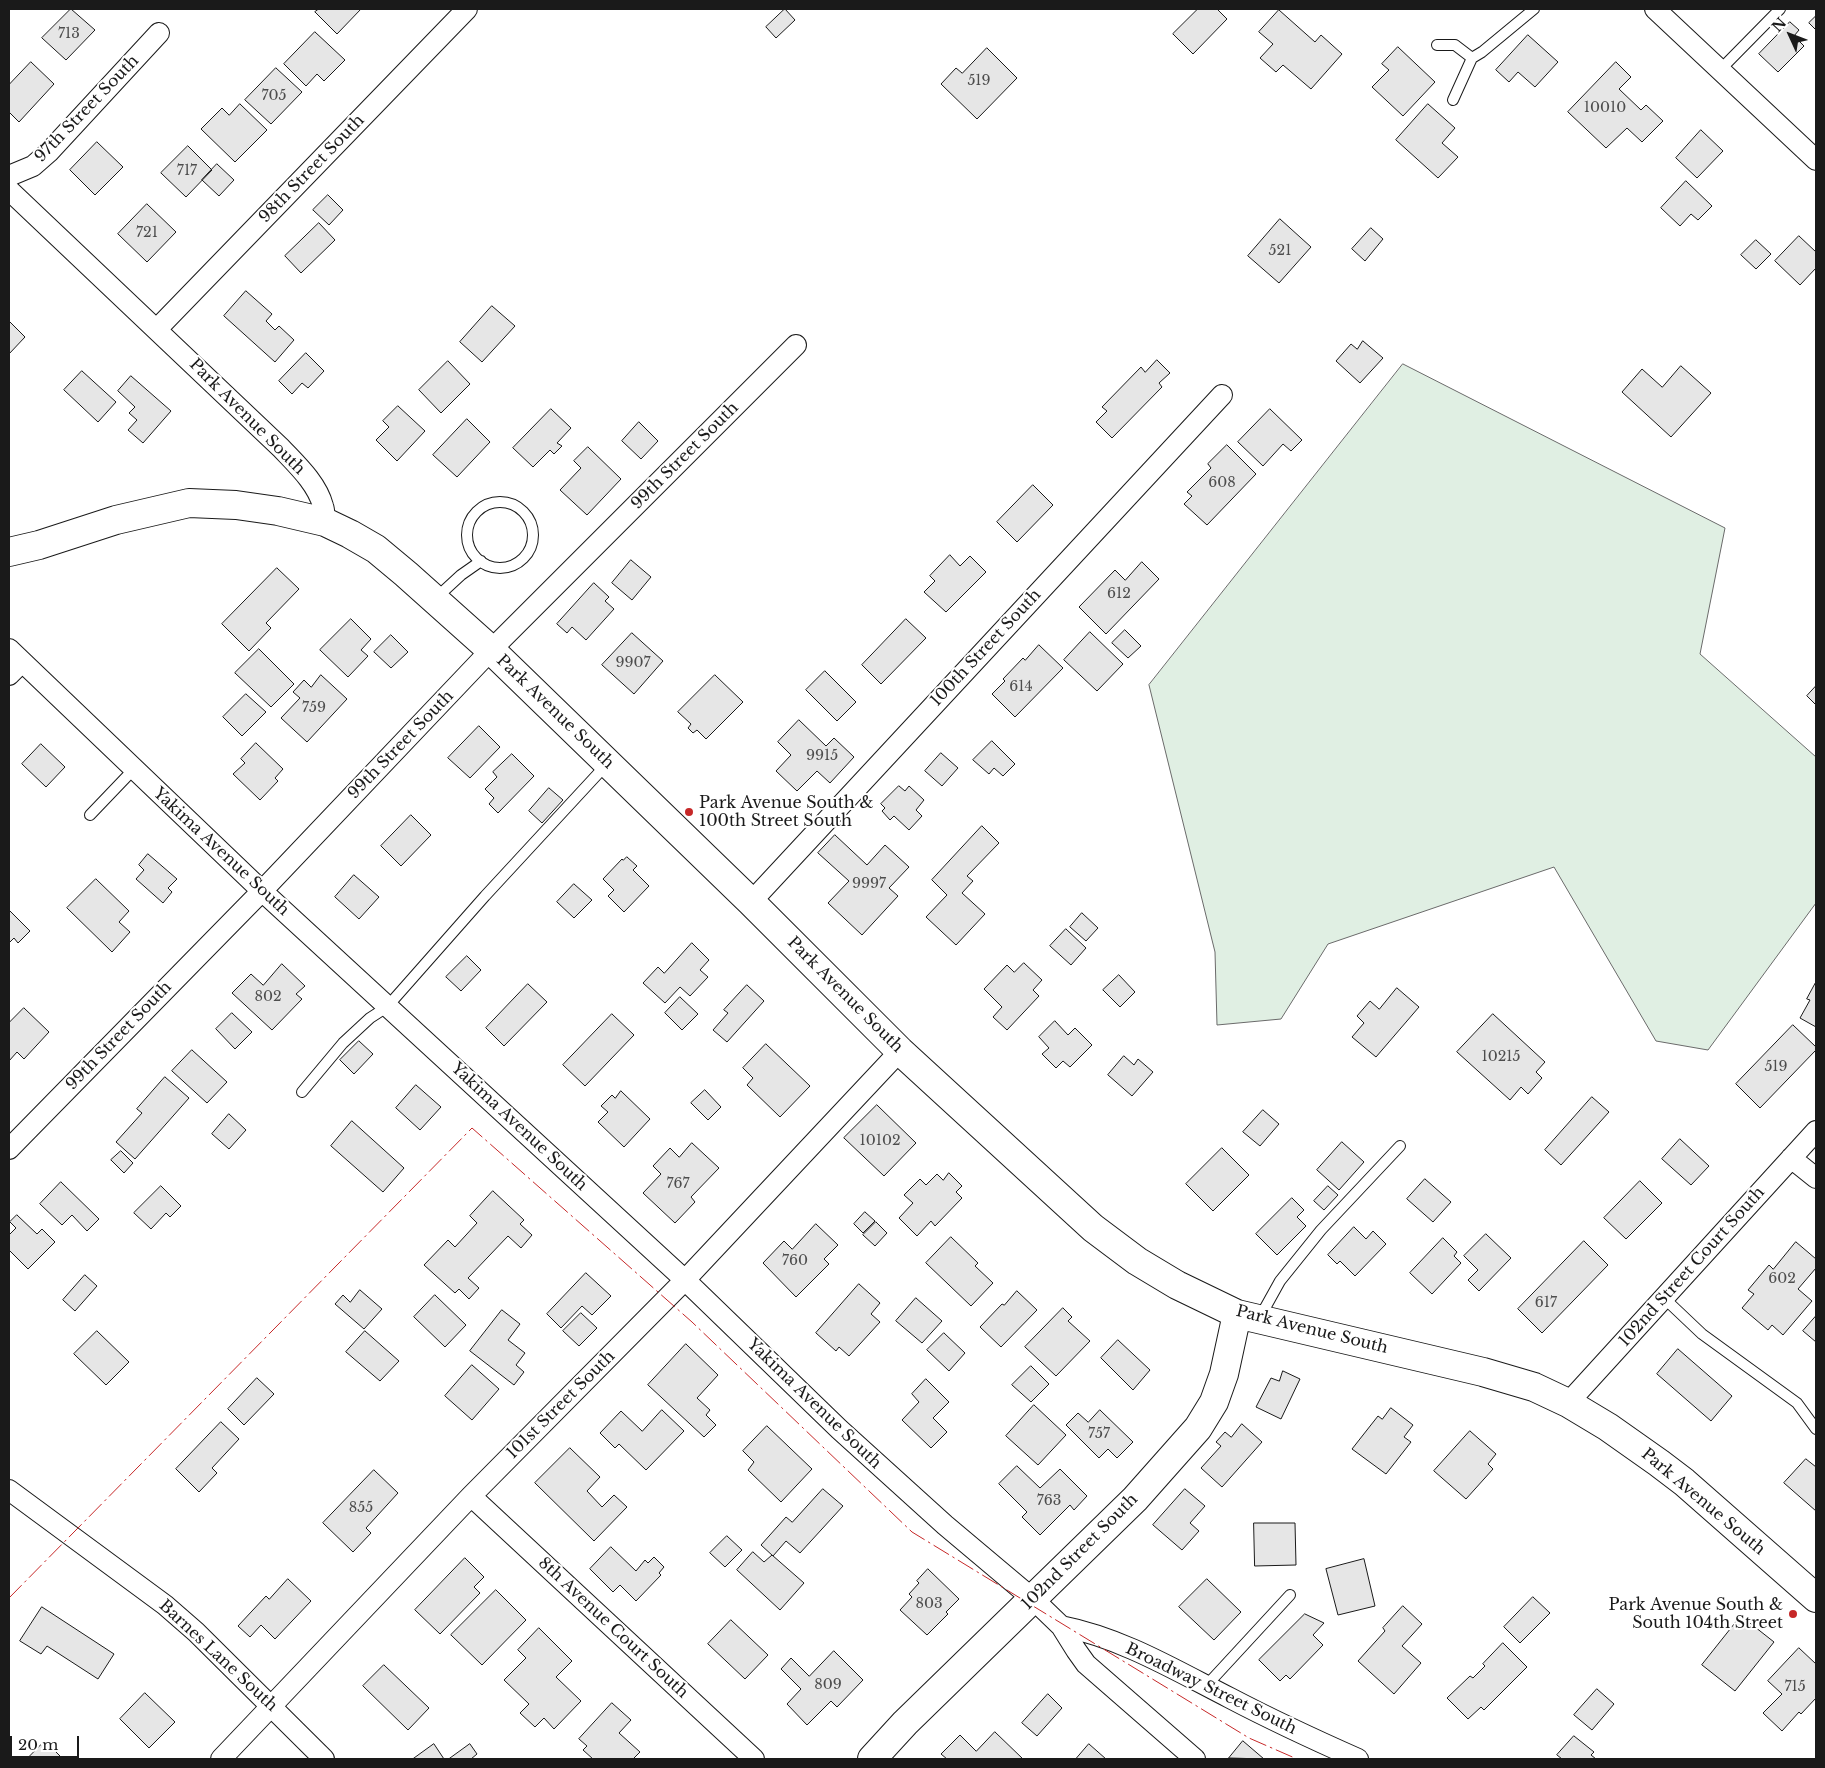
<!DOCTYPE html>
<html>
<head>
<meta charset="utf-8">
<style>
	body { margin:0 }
	#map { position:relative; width:1825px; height:1768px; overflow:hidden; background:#fff; font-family:"Libre Baskerville",serif }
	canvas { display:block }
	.frame { position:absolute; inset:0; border:10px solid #1a1a1a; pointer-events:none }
	.north { position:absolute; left:1765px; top:10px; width:50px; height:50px; -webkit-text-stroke:4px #fff; paint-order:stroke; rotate:313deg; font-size:14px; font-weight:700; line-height:20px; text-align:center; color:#1a1a1a }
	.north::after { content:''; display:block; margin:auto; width:18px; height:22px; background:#1a1a1a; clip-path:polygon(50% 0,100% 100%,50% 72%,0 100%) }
	.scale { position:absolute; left:10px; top:1736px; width:69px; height:22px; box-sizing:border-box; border:2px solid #1a1a1a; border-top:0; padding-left:6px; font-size:15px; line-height:18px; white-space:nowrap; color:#1a1a1a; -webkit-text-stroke:4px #fff; paint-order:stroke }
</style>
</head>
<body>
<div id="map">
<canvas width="1825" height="1768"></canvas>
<div class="frame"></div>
<div class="north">N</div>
<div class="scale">20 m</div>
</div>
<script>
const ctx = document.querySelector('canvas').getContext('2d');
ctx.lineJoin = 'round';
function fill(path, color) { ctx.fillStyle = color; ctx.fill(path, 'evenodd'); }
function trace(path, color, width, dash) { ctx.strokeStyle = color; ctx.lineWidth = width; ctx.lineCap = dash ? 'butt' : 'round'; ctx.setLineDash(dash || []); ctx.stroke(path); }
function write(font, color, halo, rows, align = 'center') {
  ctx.font = font + ' "Libre Baskerville",serif'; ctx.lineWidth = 4; ctx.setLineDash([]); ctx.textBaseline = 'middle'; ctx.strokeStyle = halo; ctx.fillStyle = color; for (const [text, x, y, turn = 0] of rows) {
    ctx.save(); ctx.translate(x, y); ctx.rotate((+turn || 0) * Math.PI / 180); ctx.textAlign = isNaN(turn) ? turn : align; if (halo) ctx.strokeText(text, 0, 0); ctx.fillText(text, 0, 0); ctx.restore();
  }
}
const green = new Path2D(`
	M1403,364L1725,528L1700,654L1816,757V903L1708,1050L1656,1041L1554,867L1328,944L1281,1019L1217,1025L1215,952L1149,685Z`);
const building = new Path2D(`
	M71,9L95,30L66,60L42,38Z
	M319,9H361L337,34L315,12Z
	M785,9L795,20L776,38L766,27Z
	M1198,9H1217L1227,19L1193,54L1173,34Z
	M1279,10L1315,42L1321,35L1342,54L1311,89L1283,65L1276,72L1260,58L1273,44L1259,32Z
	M1816,16V30L1809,23Z
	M1790,22L1799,30L1794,36L1804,46L1778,72L1759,54Z
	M315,32L345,60L324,81L317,74L306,86L284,64Z
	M1528,35L1558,62L1535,87L1518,72L1509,82L1496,70Z
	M1398,47L1435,82L1403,116L1372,87L1389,70L1382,64Z
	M987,48L1017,78L977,119L941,84L956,68L962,73Z
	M31,62L54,84L19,122L9,112V85Z
	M1616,62L1631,77L1619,89L1641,110L1646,105L1663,121L1642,142L1627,128L1606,148L1568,112Z
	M276,68L302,92L271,124L245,100Z
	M240,104L267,130L235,162L201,129L222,108L229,115Z
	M1428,104L1455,128L1442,143L1458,157L1438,178L1396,140Z
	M1701,130L1723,151L1697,178L1676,158Z
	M97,142L123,167L95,195L70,170Z
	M188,146L212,170L186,197L161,173Z
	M217,164L234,180L219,196L202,180Z
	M1686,181L1712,206L1698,220L1691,214L1680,226L1661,208Z
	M328,195L343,210L329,225L313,210Z
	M147,204L176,232L147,262L118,234Z
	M1280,219L1311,247L1279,283L1248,256Z
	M319,223L335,240L301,273L285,256Z
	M1371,228L1383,239L1365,261L1352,249Z
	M1799,236L1816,252V268L1800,285L1775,261Z
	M1756,240L1771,254L1756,269L1741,255Z
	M246,291L272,314L266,321L275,330L279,326L294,340L275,362L224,316Z
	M492,306L515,326L482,362L460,342Z
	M9,321L25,337L9,354Z
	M1363,341L1383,358L1360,383L1336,361L1351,344L1357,349Z
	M306,353L324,371L308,388L302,383L292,394L279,381Z
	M1157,360L1170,373L1159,383L1162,387L1112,438L1096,422L1107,411L1102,407L1141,367L1145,372Z
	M448,361L470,384L441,413L419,390Z
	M1681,366L1711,393L1671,437L1622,392L1642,369L1662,387Z
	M82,371L116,402L98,422L64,390Z
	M131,376L171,411L143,443L128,430L137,420L129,413L135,407L118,391Z
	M398,406L425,431L397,461L376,440L389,427L383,421Z
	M551,409L571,428L557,443L562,446L554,454L550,450L533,467L513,448Z
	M1270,409L1302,440L1291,451L1283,444L1263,466L1238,442Z
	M467,419L490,442L457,477L433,455Z
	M639,422L658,441L641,459L622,441Z
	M1227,445L1256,474L1207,525L1184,504L1192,496L1187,492L1211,468L1208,464Z
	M588,447L621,479L587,515L560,490L581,468L574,461Z
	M1033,485L1053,505L1017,542L997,522Z
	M950,555L960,566L970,556L986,572L946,612L924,592L935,581L930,576Z
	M631,560L651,577L632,600L612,583Z
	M1142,562L1159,579L1106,634L1079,607L1115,570L1125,580Z
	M277,568L299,589L266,623L271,628L249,651L222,624Z
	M594,583L609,597L605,601L614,609L586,640L572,627L567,633L557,624Z
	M351,619L371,639L361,650L368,656L348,677L320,650Z
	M906,619L926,638L881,684L862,665Z
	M1125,630L1141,646L1128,658L1112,643Z
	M1090,632L1123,664L1097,691L1064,660Z
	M632,633L663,661L634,694L602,665Z
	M391,635L408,652L391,668L374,652Z
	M1039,645L1063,668L1015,717L992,694L1005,681L1003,679L1023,658L1025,660Z
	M259,649L294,684L271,707L235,673Z
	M825,671L856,702L837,721L806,690Z
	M321,675L347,699L307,742L281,718L300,698L293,692L304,680L311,687Z
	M715,675L743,702L706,739L697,730L693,733L688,728L691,724L678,712Z
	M1816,686V705L1807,696Z
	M246,694L266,712L242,736L223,717Z
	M799,720L826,746L834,738L854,757L830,783L817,771L797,791L776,771L791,755L778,742Z
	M479,726L500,747L470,778L448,758Z
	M992,741L1015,764L1003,776L994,768L989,774L973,760Z
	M256,743L283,769L275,778L278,781L260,800L233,774L245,763L241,759Z
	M41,744L65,767L46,787L22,764Z
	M941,753L958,768L942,786L925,771Z
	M512,754L534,776L498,813L489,804L494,798L485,789L497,777L493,772Z
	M899,786L905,791L909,786L924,800L916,810L922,816L909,830L894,816L890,820L882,811L885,808L881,804Z
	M549,788L563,800L542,823L529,811Z
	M411,815L431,835L401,866L381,846Z
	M982,826L999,843L967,876L973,881L962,893L985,914L956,945L926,917L947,895L932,880Z
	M835,835L867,865L885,845L909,867L889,888L898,896L862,935L828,903L849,881L818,853Z
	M148,854L177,879L168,888L172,892L163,903L136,879L144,870L139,865Z
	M627,857L637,866L633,870L649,886L624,912L608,896L614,890L603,879L622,859L623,860Z
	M354,875L379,897L359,919L335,897Z
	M96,879L129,911L119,922L130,932L112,952L67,908Z
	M574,884L592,900L574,918L557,902Z
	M9,910L30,931L18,943L14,938L9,943Z
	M1082,913L1098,928L1086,941L1070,927Z
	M1066,929L1086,948L1071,965L1050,946Z
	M692,943L709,960L700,970L708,977L690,996L680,987L665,1003L643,983L658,967L664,973Z
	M467,956L481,970L461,991L446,977Z
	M1024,963L1042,980L1033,990L1039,996L1007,1030L993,1017L1002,1007L984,989L1007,965L1014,972Z
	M282,964L305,986L296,994L302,999L272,1030L232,993L251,974L263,985Z
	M1119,975L1135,992L1120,1007L1103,990Z
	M1816,982V1027L1800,1018L1810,1000L1807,999Z
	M528,984L547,1002L504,1046L486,1028Z
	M747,985L764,1001L727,1042L713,1030L728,1013L724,1010Z
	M1397,988L1419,1007L1376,1057L1352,1037L1364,1023L1357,1016L1370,1001L1379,1009Z
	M680,997L698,1014L682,1030L665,1013Z
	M24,1008L49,1032L24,1059L17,1052L9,1061V1023Z
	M232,1013L252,1032L235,1049L216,1029Z
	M612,1014L634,1035L585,1086L563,1065Z
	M1493,1014L1545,1062L1536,1072L1542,1078L1528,1094L1521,1087L1510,1100L1457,1052Z
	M1055,1021L1068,1035L1075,1028L1092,1045L1070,1067L1063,1061L1056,1068L1042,1054L1049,1048L1039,1037Z
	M1793,1025L1816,1047V1050L1760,1108L1736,1084Z
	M359,1041L373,1054L354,1074L340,1060Z
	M766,1044L810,1086L780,1117L747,1085L753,1078L743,1068Z
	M192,1050L227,1082L207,1103L172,1071Z
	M1124,1056L1134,1065L1138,1059L1153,1072L1132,1096L1108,1075Z
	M165,1077L189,1098L135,1159L116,1142L142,1113L137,1109Z
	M416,1085L441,1107L420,1130L396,1108Z
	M705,1090L721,1107L708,1120L691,1103Z
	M621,1091L650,1119L624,1147L598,1122L608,1112L601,1106L612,1095L615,1098Z
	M1592,1097L1609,1112L1561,1165L1545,1150Z
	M877,1105L916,1143L884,1176L844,1138Z
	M1263,1110L1279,1124L1260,1146L1243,1132Z
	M229,1114L246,1130L229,1149L212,1134Z
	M352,1121L404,1168L383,1192L331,1146Z
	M1680,1139L1709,1166L1691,1185L1662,1159Z
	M1342,1142L1364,1162L1339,1190L1317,1170Z
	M692,1143L719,1168L691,1197L695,1202L675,1223L643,1193L661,1174L653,1166L670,1148L679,1157Z
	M1222,1148L1249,1175L1213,1211L1186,1184Z
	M121,1151L133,1163L124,1173L111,1160Z
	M949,1173L962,1186L956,1192L962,1198L935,1226L931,1221L917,1236L899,1218L913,1203L904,1195L920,1179L926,1185L937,1174L943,1180Z
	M1425,1179L1451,1202L1433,1222L1407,1199Z
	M1640,1181L1662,1203L1626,1239L1604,1218Z
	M61,1182L99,1219L87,1231L72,1215L62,1225L40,1204Z
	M161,1186L181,1206L170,1217L166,1213L151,1229L134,1213Z
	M1328,1186L1338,1195L1324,1210L1314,1201Z
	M493,1191L524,1220L520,1224L532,1235L521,1248L508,1236L468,1278L479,1288L469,1299L459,1289L455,1293L424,1265L448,1240L455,1247L477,1223L470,1216Z
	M1292,1198L1304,1210L1297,1217L1306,1226L1277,1255L1256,1234Z
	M865,1212L875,1221L863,1233L854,1224Z
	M17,1215L37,1234L42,1229L55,1242L28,1269L9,1250V1235L16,1228L10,1222Z
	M876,1222L887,1233L875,1246L863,1235Z
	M816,1224L838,1245L824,1259L829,1264L796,1297L763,1263L784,1241L792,1249Z
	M1354,1227L1366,1239L1373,1231L1386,1244L1355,1276L1340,1261L1337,1264L1328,1255Z
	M1486,1234L1511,1258L1479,1291L1468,1280L1478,1270L1464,1256Z
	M951,1237L978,1263L975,1266L993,1283L971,1306L926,1263Z
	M1443,1238L1457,1252L1454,1256L1461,1263L1432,1294L1410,1273Z
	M1584,1241L1608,1265L1542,1333L1518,1309Z
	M1796,1242L1816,1259V1268L1798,1289L1812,1301L1783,1335L1772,1325L1768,1330L1742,1308L1754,1294L1748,1290L1769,1265L1773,1269Z
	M586,1273L611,1296L592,1315L582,1306L561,1328L547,1314Z
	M85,1275L97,1286L75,1311L63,1300Z
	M859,1284L880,1303L871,1314L880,1322L849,1356L839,1347L836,1351L816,1333Z
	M360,1290L382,1309L364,1329L335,1304L343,1295L350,1302Z
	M1017,1291L1037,1310L1001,1347L980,1327L1002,1304L1004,1305Z
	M435,1295L466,1325L445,1347L414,1317Z
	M916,1298L942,1321L922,1343L896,1321Z
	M1063,1308L1072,1317L1068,1321L1090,1341L1056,1376L1025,1347Z
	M502,1310L520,1324L508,1340L525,1353L516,1365L524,1372L514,1385L470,1351Z
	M581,1313L597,1328L579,1346L563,1331Z
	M1816,1316V1342L1803,1331Z
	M97,1331L129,1362L106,1385L74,1354Z
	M365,1331L399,1361L380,1381L346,1352Z
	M944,1333L965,1353L949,1371L927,1350Z
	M1118,1340L1150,1370L1133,1390L1101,1358Z
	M686,1344L718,1375L697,1398L710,1410L706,1415L716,1425L704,1437L648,1385Z
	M1678,1349L1732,1396L1711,1421L1657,1374Z
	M472,1365L499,1389L472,1420L445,1396Z
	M1031,1366L1049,1384L1031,1402L1012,1385Z
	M1283,1371L1300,1379L1281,1419L1256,1407L1271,1378L1279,1381Z
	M257,1378L274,1394L244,1425L228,1409Z
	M926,1379L949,1402L933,1418L947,1432L931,1448L902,1420L919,1402L912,1394Z
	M1034,1405L1066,1435L1038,1465L1006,1436Z
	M1391,1408L1413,1425L1404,1437L1411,1442L1386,1474L1352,1449L1378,1416L1382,1419Z
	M662,1410L684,1431L646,1470L619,1444L615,1448L600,1433L621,1411L642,1431Z
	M1100,1410L1133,1442L1117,1458L1108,1449L1099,1458L1066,1425L1078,1413L1088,1422Z
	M221,1422L239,1439L212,1468L217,1473L199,1492L176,1469Z
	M1242,1424L1262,1442L1222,1487L1201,1468L1221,1446L1216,1442L1225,1432L1231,1437Z
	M767,1426L812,1469L781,1502L748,1470L754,1462L743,1451Z
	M1470,1431L1496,1454L1488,1464L1493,1469L1466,1499L1434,1471Z
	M570,1448L600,1477L587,1491L602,1507L614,1495L627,1507L594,1541L535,1483Z
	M1806,1459L1816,1467V1511L1784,1483Z
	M1017,1466L1040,1488L1060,1469L1087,1496L1074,1510L1070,1505L1040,1535L1022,1517L1027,1512L999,1484Z
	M374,1470L398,1493L366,1528L371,1533L353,1552L323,1523Z
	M823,1489L843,1506L800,1553L786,1541L773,1556L761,1545L786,1517L792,1522Z
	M1185,1489L1205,1506L1190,1523L1199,1531L1182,1550L1153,1525Z
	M1254,1523H1295L1296,1565L1255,1566Z
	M727,1536L742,1550L725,1567L710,1553Z
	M611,1547L636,1571L645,1560L648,1563L654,1557L664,1567L659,1573L661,1575L636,1601L620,1585L613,1592L590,1569Z
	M753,1552L764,1562L772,1555L804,1583L780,1610L737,1570Z
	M465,1558L484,1577L474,1587L480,1593L440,1634L415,1610Z
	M1364,1559L1375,1606L1338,1615L1326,1569Z
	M928,1569L959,1599L946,1612L948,1614L927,1635L900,1610L912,1597L909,1594L919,1583L917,1581Z
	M288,1579L311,1601L275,1639L261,1625L250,1637L238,1626L266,1596L269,1599Z
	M1207,1579L1241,1612L1214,1640L1179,1607Z
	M496,1590L526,1620L482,1665L451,1635Z
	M1533,1597L1550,1613L1520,1643L1504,1627Z
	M1403,1606L1422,1624L1402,1646L1421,1663L1394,1694L1358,1661L1385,1631L1383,1628Z
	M42,1607L114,1654L98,1679L47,1646L41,1654L20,1641Z
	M1305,1614L1324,1623L1313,1635L1323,1645L1290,1679L1286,1675L1280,1681L1259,1660Z
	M1741,1616L1774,1642L1735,1691L1702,1665Z
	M731,1620L768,1655L745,1679L708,1644Z
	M539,1628L572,1661L556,1677L581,1701L554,1729L544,1718L535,1727L520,1713L529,1704L504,1680L526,1658L518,1650Z
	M1503,1643L1527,1667L1484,1710L1481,1707L1468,1719L1447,1698L1470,1676L1473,1678L1485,1666L1483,1664Z
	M1799,1648L1816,1664V1698L1801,1714L1799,1712L1782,1731L1763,1713L1782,1694L1768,1681Z
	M834,1651L863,1680L837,1707L831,1701L807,1725L787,1704L801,1689L781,1669L791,1658L809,1676Z
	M384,1665L429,1708L408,1730L363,1686Z
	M1597,1689L1614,1704L1592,1730L1574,1715Z
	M145,1693L175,1722L149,1748L120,1719Z
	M1048,1694L1062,1708L1037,1736L1022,1723Z
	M612,1703L631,1720L619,1733L640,1752L633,1759H593L583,1750L587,1746L579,1739Z
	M995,1732L1023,1759H947L941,1754L960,1735L976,1751Z
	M1574,1736L1594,1752L1591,1755L1596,1759H1562L1557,1755Z
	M45,1741L63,1759H27Z
	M1243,1741L1264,1759L1229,1758Z
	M434,1744L444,1759H413Z
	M470,1744L477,1754L471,1759H449Z
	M1089,1744L1106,1759H1076Z`);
const lane = new Path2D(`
	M1437,45H1455L1472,58L1482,52L1534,9
	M1720,70L1780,9
	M1453,100L1472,58
	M467 535a33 33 0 1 1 66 0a33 33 0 1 1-66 0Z
	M435,599L461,575L481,561
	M90,815L134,769
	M302,1092L343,1043L370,1018L387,1007L485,896L607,764
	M1664,1298L1702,1334L1797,1403L1816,1429
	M1260,1317L1280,1281L1321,1230L1400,1146
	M1206,1686L1290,1595`);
const street = new Path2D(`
	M1655,9L1816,160
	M9,176L33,166L49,152L159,33
	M9,190L281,448C296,464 317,483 323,506C325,511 324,517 325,522
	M157,329L467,9
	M9,649L262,891L685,1280L839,1429L945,1525L1033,1599L1061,1626L1076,1650L1086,1664L1195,1759
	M9,675L22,662
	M751,902L1222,395
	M9,1149L262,891L491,650L796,345
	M1791,1158L1816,1178
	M1568,1403L1816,1131
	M9,1490L165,1605L196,1632L324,1759
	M471,1496L754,1759
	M1061,1626C1122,1638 1175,1670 1230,1698C1272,1720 1315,1740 1358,1759
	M221,1759L471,1496L685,1280L900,1051`);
const secondary = new Path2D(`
	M9,552L39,545L116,520L189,503L236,505L278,511L325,522L350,534L376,549L406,574L491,650L751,902L900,1051L1093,1228L1137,1261L1177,1285L1237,1314L1483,1372L1534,1387L1568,1403L1608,1427L1659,1463L1684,1482L1816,1598
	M872,1759L905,1723L1135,1499L1198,1428L1214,1402L1224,1374L1237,1314`);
const power = new Path2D(`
	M9,1598L472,1128L692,1322L912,1532L1249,1738L1297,1759`);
const markers = [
	[689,812,5,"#c62828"],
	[1793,1614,5,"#c62828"]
];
const numberNames = [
	["713",69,34],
	["519",979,81],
	["705",274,96],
	["10010",1605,108],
	["717",187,171],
	["721",147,233],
	["521",1280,251],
	["608",1222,483],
	["612",1119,594],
	["9907",633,663],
	["614",1021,687],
	["759",314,708],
	["9915",822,756],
	["9997",869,884],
	["802",268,997],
	["10215",1501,1057],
	["519",1776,1067],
	["10102",880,1141],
	["767",678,1184],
	["760",795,1261],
	["602",1782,1279],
	["617",1546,1303],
	["757",1099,1434],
	["763",1049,1501],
	["855",361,1508],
	["803",929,1604],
	["809",828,1685],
	["715",1795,1687]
];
const streetNames = [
	["97th Street South",87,109,-46],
	["98th Street South",312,169,-46],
	["Park Avenue South",247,417,45],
	["99th Street South",685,456,-45],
	["100th Street South",986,648,-47],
	["Park Avenue South",555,712,44],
	["99th Street South",401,745,-46],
	["Yakima Avenue South",221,852,43],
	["Park Avenue South",845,995,45],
	["99th Street South",119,1036,-46],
	["Yakima Avenue South",519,1127,43],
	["102nd Street Court South",1692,1267,-48],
	["Park Avenue South",1312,1330,14],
	["Yakima Avenue South",814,1404,44],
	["101st Street South",561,1405,-45],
	["Park Avenue South",1703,1502,40],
	["102nd Street South",1080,1552,-45],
	["8th Avenue Court South",613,1628,43],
	["Barnes Lane South",218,1656,43],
	["Broadway Street South",1211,1689,26]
];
const poiNames = [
	["Park Avenue South &",699,803],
	["100th Street South",699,821],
	["Park Avenue South &",1783,1605,"right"],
	["South 104th Street",1783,1623,"right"]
];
fill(green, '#e0efe3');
trace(green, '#6a6a6a', 1);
fill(building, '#e6e6e6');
trace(building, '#1a1a1a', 1);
trace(lane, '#1a1a1a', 12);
trace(street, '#1a1a1a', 22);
trace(secondary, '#1a1a1a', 30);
trace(lane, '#fff', 10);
trace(street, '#fff', 20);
trace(secondary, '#fff', 28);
trace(power, '#c62828', 1, [18, 4, 2.5, 4]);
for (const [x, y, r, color] of markers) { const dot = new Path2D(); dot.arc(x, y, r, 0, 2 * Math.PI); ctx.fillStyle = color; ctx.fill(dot); trace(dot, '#fff', 2); }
write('14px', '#4d4d4d', null, numberNames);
write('16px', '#1a1a1a', '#fff', streetNames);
write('16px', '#1a1a1a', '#fff', poiNames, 'left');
</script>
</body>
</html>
